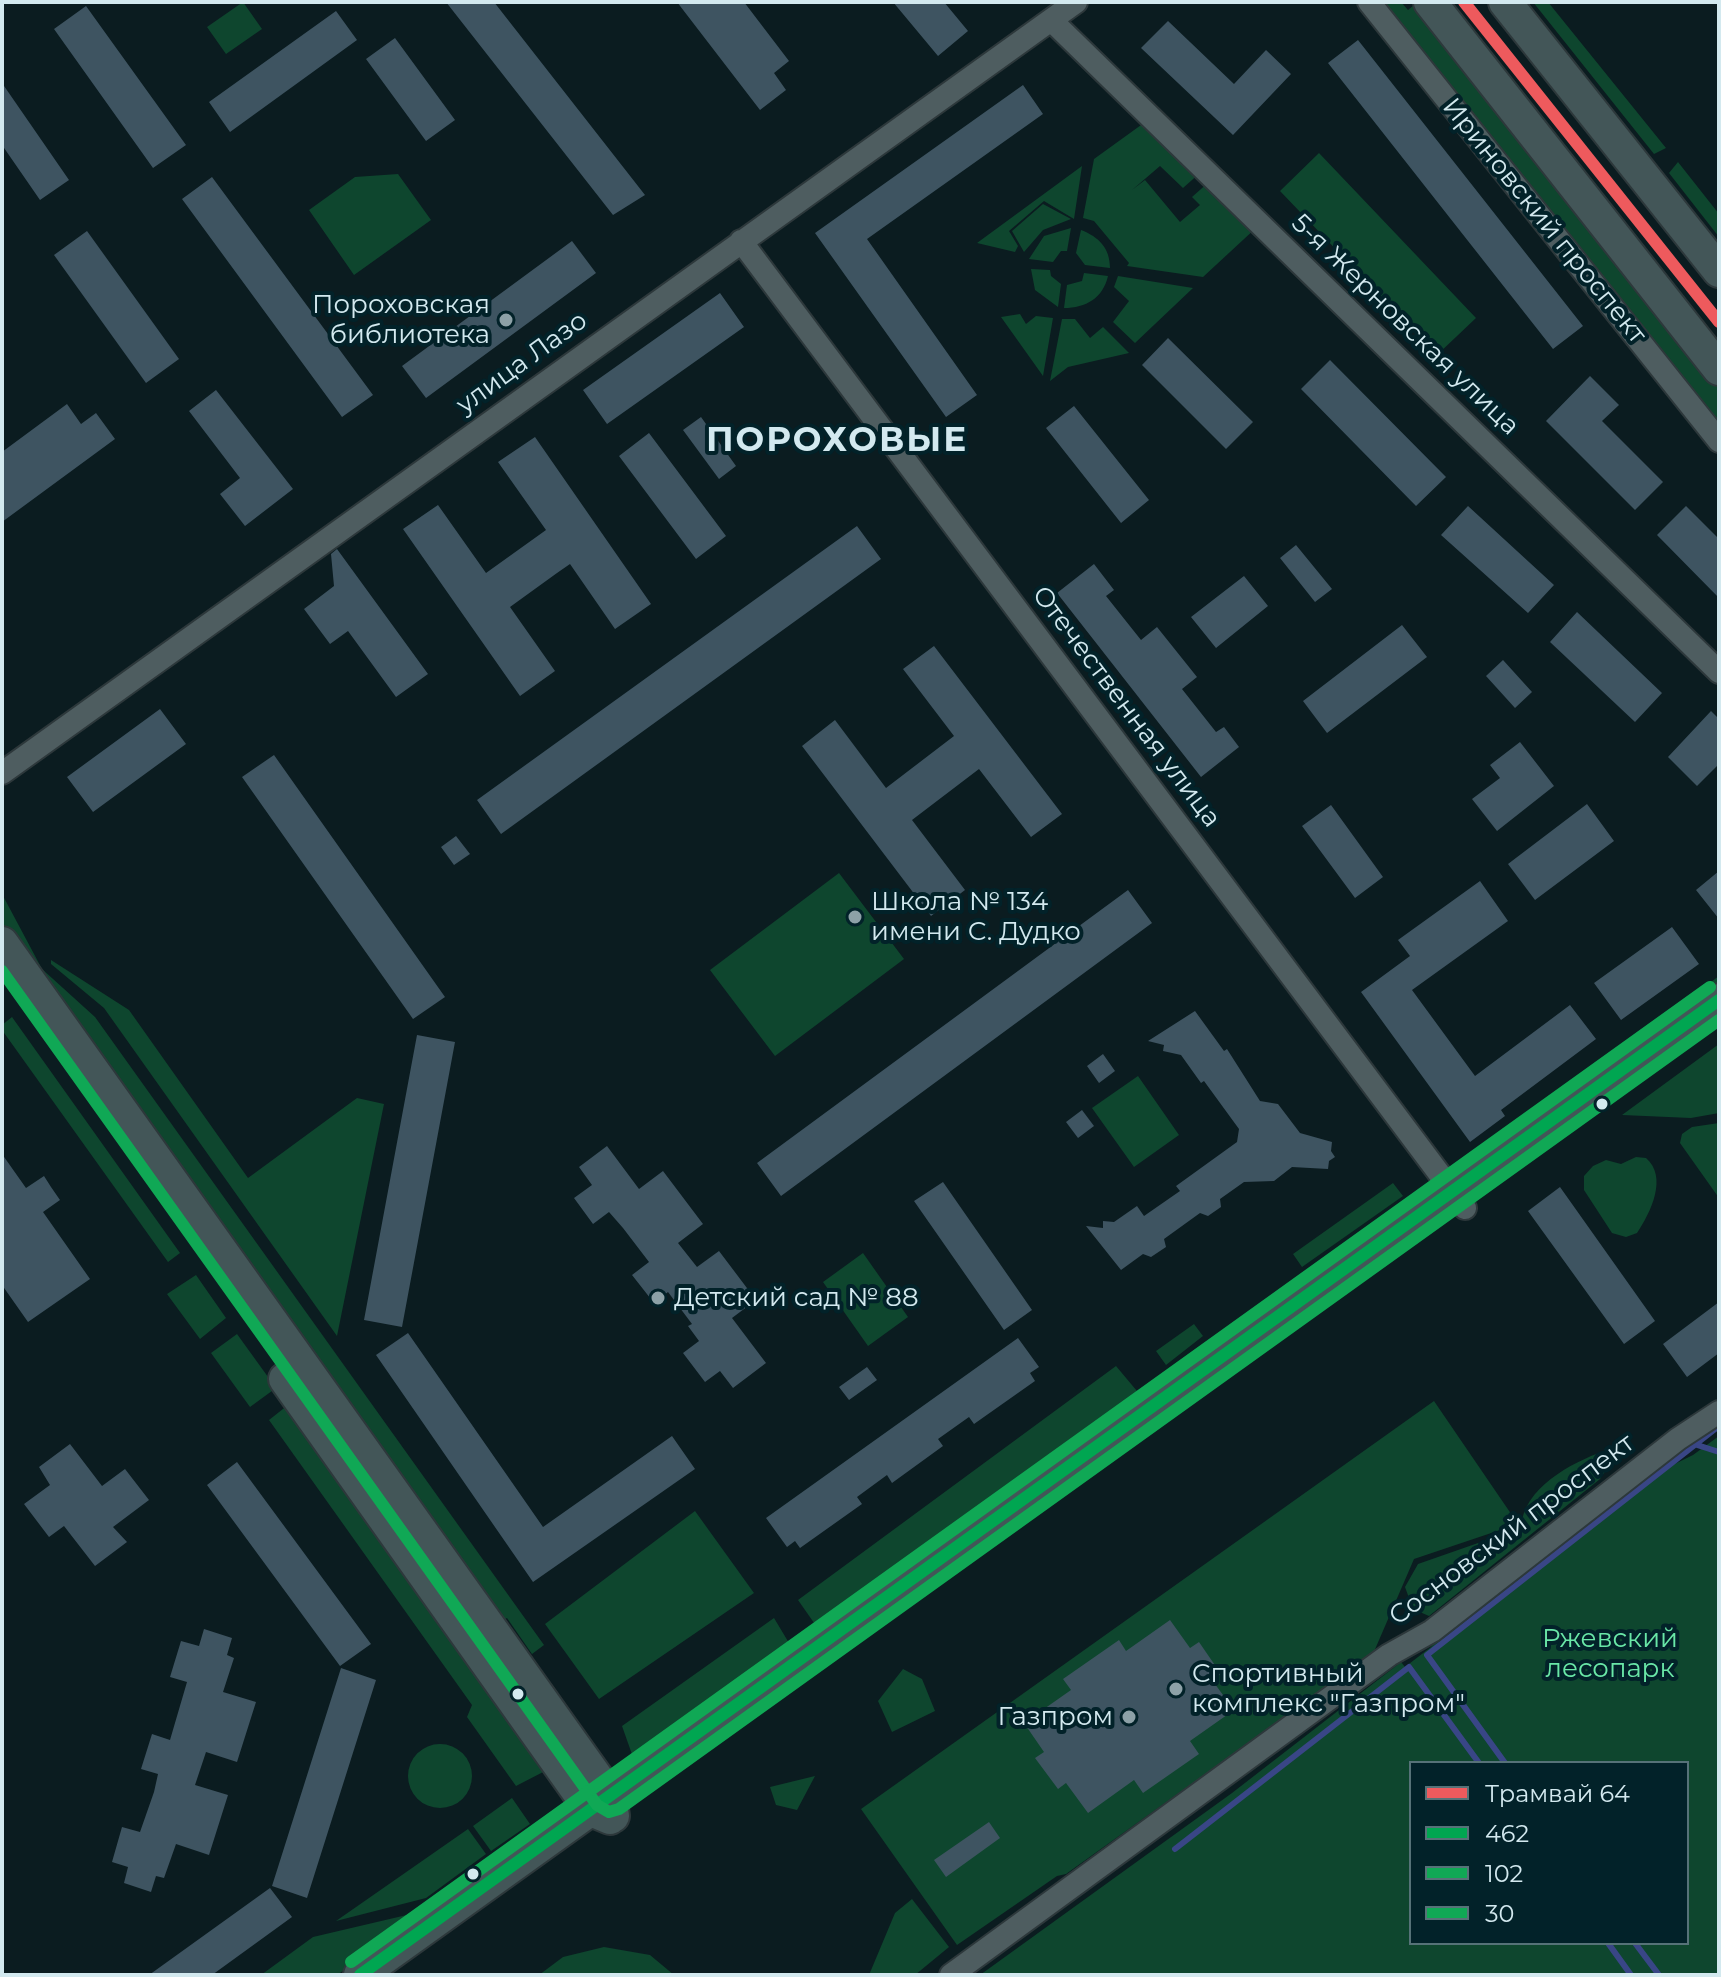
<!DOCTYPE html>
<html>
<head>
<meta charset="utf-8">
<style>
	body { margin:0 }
	#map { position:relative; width:1721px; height:1977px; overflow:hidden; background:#0b1c20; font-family:Montserrat,sans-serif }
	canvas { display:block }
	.frame { position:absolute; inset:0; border:4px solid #d3e9ef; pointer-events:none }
	.legend { position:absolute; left:1409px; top:1761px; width:280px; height:184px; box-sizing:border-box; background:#022229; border:2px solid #567278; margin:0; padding:10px 14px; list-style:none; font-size:24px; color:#d3e9ef }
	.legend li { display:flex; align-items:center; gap:16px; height:40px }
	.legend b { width:40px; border:2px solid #567278 }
</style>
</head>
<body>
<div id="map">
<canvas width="1721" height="1977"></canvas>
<div class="frame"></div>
<ul class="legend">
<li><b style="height:10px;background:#ee5a5d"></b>Трамвай 64</li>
<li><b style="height:10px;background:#00a651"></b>462</li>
<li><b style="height:10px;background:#10a855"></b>102</li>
<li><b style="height:10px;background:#10a855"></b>30</li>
</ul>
</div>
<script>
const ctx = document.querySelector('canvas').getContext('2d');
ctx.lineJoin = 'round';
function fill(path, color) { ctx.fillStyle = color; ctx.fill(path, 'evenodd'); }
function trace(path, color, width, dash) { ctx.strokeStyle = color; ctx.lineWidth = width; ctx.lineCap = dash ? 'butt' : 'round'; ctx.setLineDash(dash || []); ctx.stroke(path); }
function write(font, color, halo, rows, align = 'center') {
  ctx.font = font + ' Montserrat,sans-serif'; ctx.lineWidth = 8; ctx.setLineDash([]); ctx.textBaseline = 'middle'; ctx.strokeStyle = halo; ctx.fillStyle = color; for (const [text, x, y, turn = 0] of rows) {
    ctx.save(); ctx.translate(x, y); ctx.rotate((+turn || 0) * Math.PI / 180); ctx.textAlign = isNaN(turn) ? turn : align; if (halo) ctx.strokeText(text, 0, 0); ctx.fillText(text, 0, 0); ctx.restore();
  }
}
const green = new Path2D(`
	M243,2L262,29L226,54L207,27Z
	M1384,2H1401L1408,10L1414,5L1719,388V424Z
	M1533,2H1548L1666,148L1654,154Z
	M1148,120L1201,172L1183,188L1160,166L1132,190L1145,180L1180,222L1200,205L1192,197L1210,181L1257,227L1203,277L1127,266L1129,263L1094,221L1083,218L1094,159Z
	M1319,153L1476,318L1437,355L1280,191Z
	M1678,162L1719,214V237L1669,173Z
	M1082,166L1074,219L1044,201L1009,231L1018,246L1015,252L977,243Z
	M398,174L431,220L354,275L309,210L355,177Z
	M1043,204L1071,219L1043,230L1024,252L1012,231Z
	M1071,228L1067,251H1061L1053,262L1029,259L1044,236Z
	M1081,230C1099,237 1110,248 1110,268L1085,265L1076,253Z
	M1031,269L1050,270L1051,276L1061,284L1058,307L1035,290Z
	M1084,273L1108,276C1103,298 1086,308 1064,308L1067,285L1082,281Z
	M1118,276L1193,288L1135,343L1113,322L1129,301L1114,287Z
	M1020,314L1026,324L1036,316L1053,318L1043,376L1001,317Z
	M1062,319H1075L1090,338L1103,327L1129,353L1068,367L1050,381Z
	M839,873L904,959L775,1056L710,970Z
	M2,894L42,969L95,1017L544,1645L532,1654L507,1618L496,1624L2,930Z
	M51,960L129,1010L248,1178L357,1098L384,1104L337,1336L104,1008L51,964Z
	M1719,976V987L1537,1121L1532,1114Z
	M12,1017L180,1253L168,1262L2,1030V1025Z
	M1719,1044V1113L1691,1118L1622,1115Z
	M1138,1076L1179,1135L1134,1167L1092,1108Z
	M1719,1123V1198L1680,1143L1682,1134L1692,1127Z
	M1636,1157L1646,1158C1668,1177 1651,1212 1637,1233L1626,1237L1612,1233L1584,1190V1176L1593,1166L1606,1160L1621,1164Z
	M1393,1183L1403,1196L1302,1267L1293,1254Z
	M863,1253L908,1317L868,1346L823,1282Z
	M196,1275L226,1318L200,1339L167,1294Z
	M1194,1324L1203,1336L1166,1365L1156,1351Z
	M237,1334L276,1388L250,1407L211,1353Z
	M1116,1366L1142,1397L819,1630L798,1600Z
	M1434,1401L1518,1524L1414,1559L1373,1654L1066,1874L1057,1876L957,1945L861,1809Z
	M288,1405L547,1770L516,1786L467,1717L472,1705L269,1420Z
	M1719,1436V1975H980L1232,1793L1401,1662L1405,1667L1431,1647L1448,1623L1632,1485L1693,1455ZM1411,1763H1687V1943H1411Z
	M1604,1451L1612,1461L1600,1479L1429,1616L1413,1609L1405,1587L1418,1564L1521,1528C1523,1488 1571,1463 1604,1451Z
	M695,1511L754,1593L599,1699L545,1624Z
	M774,1618L792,1648L634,1760L622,1726Z
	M903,1669L922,1679L935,1711L892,1732L878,1701Z
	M408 1776a32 32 0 1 1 64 0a32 32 0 1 1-64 0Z
	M815,1776L797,1810L776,1805L770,1787Z
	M512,1798L530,1824L491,1851L473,1826Z
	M468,1829L486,1854L426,1898L336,1921Z
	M912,1899L949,1947L915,1975H869L895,1913Z
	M428,1910L337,1975H261L313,1937Z
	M604,1947L650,1955L674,1975H539L563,1957Z`);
const stream = new Path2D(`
	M1694,1444L1719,1452
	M1505,1763L1427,1655L1719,1426
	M1175,1849L1409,1667L1479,1763
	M1608,1943L1631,1975
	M1635,1943L1659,1975`);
const building = new Path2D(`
	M446,2H494L645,195L613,215Z
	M677,2H744L789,61L774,73L786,90L760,110Z
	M893,2H944L968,31L938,56Z
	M86,6L186,145L153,168L54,29Z
	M336,11L357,40L230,132L209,102Z
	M1168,21L1234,84L1266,50L1291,74L1233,135L1141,48Z
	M395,38L455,120L426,141L366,59Z
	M1358,40L1583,326L1553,349L1328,63Z
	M2,83L69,180L40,200L2,145Z
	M1023,85L1043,114L867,239L977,395L946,417L815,233Z
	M212,177L373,395L342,417L182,199Z
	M87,231L179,359L146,383L54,255Z
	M572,241L596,273L426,398L402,366Z
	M720,293L744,327L607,424L583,390Z
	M1168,338L1253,422L1226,449L1142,365Z
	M1330,360L1446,477L1416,506L1301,389Z
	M1590,376L1619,405L1602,421L1663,482L1635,510L1546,421Z
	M216,390L293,489L245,526L220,494L240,478L189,411Z
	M67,404L81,424L96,413L115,439L2,522V452Z
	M1074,406L1149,500L1121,523L1046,428Z
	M701,417L736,466L719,479L683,430Z
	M649,433L726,536L696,559L619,456Z
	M535,437L651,604L615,629L570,564L557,573L510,607L555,671L520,696L403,529L438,505L486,573L546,530L498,462Z
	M1468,506L1554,585L1528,613L1441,535Z
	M1686,506L1719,539V598L1657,535Z
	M857,526L881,559L501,834L477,800Z
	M1296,545L1332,589L1315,602L1280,558Z
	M337,549L428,674L396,697L348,631L330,644L304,609L334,586L331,554Z
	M1094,564L1114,590L1106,596L1141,640L1157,627L1197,677L1182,689L1216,732L1224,727L1239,747L1201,777L1057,593Z
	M1244,576L1268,606L1216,648L1191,617Z
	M1577,612L1662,693L1635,722L1550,642Z
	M1402,625L1427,657L1327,733L1303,701Z
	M934,646L1062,814L1031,837L979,769L912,820L965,890L931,916L802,746L835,720L886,788L954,736L903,669Z
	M1503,660L1532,692L1515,708L1486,676Z
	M160,709L186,744L93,812L67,777Z
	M1711,711L1719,719V764L1697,786L1668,757Z
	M1520,742L1554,786L1497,831L1472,799L1500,778L1490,765Z
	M274,755L445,997L413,1019L242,777Z
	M1587,804L1614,841L1535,900L1508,864Z
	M1331,805L1383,877L1355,898L1302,826Z
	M456,836L470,854L454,865L441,847Z
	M1719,871V919L1696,890Z
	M1480,881L1508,921L1412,990L1475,1076L1570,1005L1596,1039L1501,1110L1505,1116L1470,1142L1361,992L1410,956L1398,940Z
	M1128,890L1152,923L781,1196L757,1163Z
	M1672,927L1699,964L1621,1020L1594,983Z
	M1195,1011L1224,1051L1227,1049L1260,1101L1278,1104L1300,1133L1332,1142L1331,1151L1335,1157L1329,1161L1328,1169L1292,1167L1274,1181L1244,1182L1220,1199L1221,1207L1208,1216L1200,1213L1164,1239L1166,1247L1151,1257L1143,1254L1121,1270L1086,1226L1103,1228V1221L1114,1222L1137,1206L1144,1216L1180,1191L1176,1186L1237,1142L1239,1129L1204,1081L1201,1083L1181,1055L1163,1051L1164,1045L1148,1041Z
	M417,1035L455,1042L402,1327L364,1320Z
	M1103,1054L1115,1071L1099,1083L1087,1066Z
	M1082,1110L1094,1126L1078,1138L1066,1122Z
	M607,1146L639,1189L663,1171L703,1224L678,1243L697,1267L719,1251L756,1300L732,1318L766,1363L733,1388L720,1371L705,1382L683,1353L699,1341L688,1326L692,1324L668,1292L654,1303L632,1275L649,1262L623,1228L609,1212L593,1224L574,1198L592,1185L579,1167Z
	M2,1154L26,1188L44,1176L51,1187L60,1200L43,1212L90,1279L28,1322L2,1285Z
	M943,1182L1032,1310L1004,1330L914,1201Z
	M1560,1187L1655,1321L1624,1344L1528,1211Z
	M1719,1302V1353L1687,1377L1663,1344Z
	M408,1333L543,1527L672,1436L695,1469L533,1582L376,1355Z
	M1018,1338L1039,1367L1030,1373L1035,1381L974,1424L969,1417L938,1439L943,1446L892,1483L887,1475L857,1497L862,1504L800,1548L795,1541L787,1547L766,1518Z
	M867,1367L877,1380L849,1400L839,1387Z
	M70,1444L102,1486L125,1469L149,1500L113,1527L127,1542L95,1566L64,1526L49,1537L24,1504L50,1485L39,1467Z
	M237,1462L371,1644L340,1666L207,1485Z
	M1170,1620L1190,1648L1199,1642L1221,1674L1212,1680L1234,1710L1190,1741L1199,1754L1143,1793L1134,1780L1088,1813L1066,1783L1058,1789L1035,1758L1044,1752L1024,1723L1071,1690L1063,1679L1119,1640L1126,1651Z
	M204,1629L232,1638L227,1655L234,1658L223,1692L256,1702L237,1762L206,1752L195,1785L228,1795L209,1855L176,1844L164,1878L156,1876L151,1892L124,1883L128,1867L112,1862L122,1827L140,1832L154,1792L158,1774L141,1769L152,1734L170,1740L187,1682L170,1677L181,1641L199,1646Z
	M341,1668L376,1680L307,1898L272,1886Z
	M989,1822L1000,1838L946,1877L934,1860Z
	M270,1888L292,1917L212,1975H149Z`);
const street = new Path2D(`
	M1369,2L1719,441
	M1051,20L1719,672
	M741,241L1465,1208
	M2,773L1076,2
	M951,1975L1389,1655L1432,1631L1678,1439L1719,1412`);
const secondary = new Path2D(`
	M1430,2L1719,369
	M1505,2L1719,271
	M2,943L610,1796L613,1816
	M285,1379L591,1810L610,1818
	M360,1975L1719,1000`);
const bus1 = new Path2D(`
	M360,1975L1719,1000`);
const bus2 = new Path2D(`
	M2,971L597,1805L609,1812L619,1809L1719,1020`);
const bus3 = new Path2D(`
	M351,1962L1710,987`);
const tram1 = new Path2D(`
	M1464,2L1719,322`);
const markers = [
	[506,320,8,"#8da1a7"],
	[855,917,8,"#8da1a7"],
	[1602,1104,7,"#d3e9ef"],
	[658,1298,8,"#8da1a7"],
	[1176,1689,8,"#8da1a7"],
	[518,1694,7,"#d3e9ef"],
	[1129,1717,8,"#8da1a7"],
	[473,1874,7,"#d3e9ef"]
];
const streetNames = [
	["Ириновский проспект",1544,221,51],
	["5-я Жерновская улица",1405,325,44],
	["улица Лазо",522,363,-36],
	["Отечественная улица",1126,707,53],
	["Сосновский проспект",1512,1530,-37]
];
const poiNames = [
	["Пороховская",490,305,"right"],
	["библиотека",490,335,"right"],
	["Школа № 134",871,902],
	["имени С. Дудко",871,932],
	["Детский сад № 88",674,1298],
	["Cпортивный",1192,1674],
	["комплекс \"Газпром\"",1192,1704],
	["Газпром",1113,1717,"right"]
];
const parkNames = [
	["Ржевский",1610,1639],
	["лесопарк",1610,1669]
];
const districtNames = [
	["ПОРОХОВЫЕ",837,441]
];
fill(green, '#0e462e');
trace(stream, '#394686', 6);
fill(building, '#3e5461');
trace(street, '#2d383b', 26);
trace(secondary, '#2d383b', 36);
trace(street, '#4e5d60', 22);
trace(secondary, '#435658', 32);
trace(bus1, '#00a651', 12);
trace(bus2, '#10a855', 12);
trace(bus3, '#10a855', 12);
trace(tram1, '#ee5a5d', 12);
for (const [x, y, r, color] of markers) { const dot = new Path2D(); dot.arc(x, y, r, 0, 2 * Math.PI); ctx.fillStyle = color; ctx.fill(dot); trace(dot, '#022229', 3); }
write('26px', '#d3e9ef', '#022229', streetNames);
write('26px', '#d3e9ef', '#022229', poiNames, 'left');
write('26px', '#69e7a7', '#022229', parkNames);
ctx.letterSpacing = '2px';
write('bold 34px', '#d3e9ef', '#022229', districtNames);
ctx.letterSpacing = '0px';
</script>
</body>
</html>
